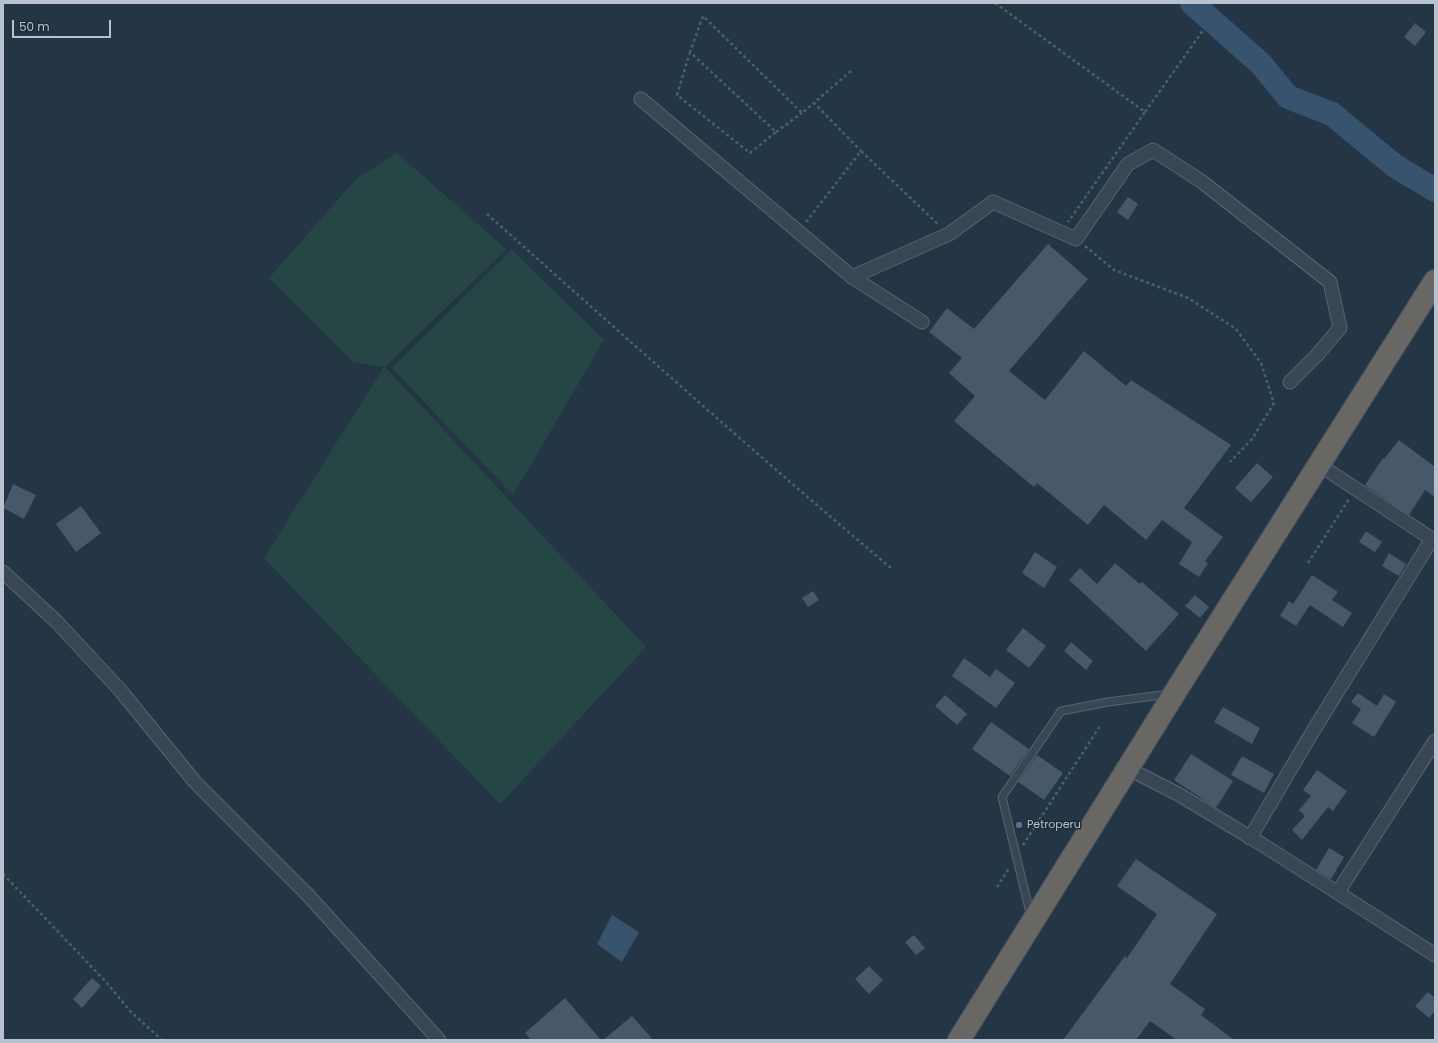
<!DOCTYPE html>
<html>
<head>
<meta charset="utf-8">
<style>
	body { margin:0 }
	#map { position:relative; width:1438px; height:1043px; overflow:hidden; background:#243645; font-family:Poppins,sans-serif }
	canvas { display:block }
	.frame { position:absolute; inset:0; border:4px solid #b7c2ce; pointer-events:none }
	.scale { position:absolute; left:12px; top:20px; width:99px; height:18px; box-sizing:border-box; border:2px solid #b7c2ce; border-top:0; padding-left:5px; font-size:12px; line-height:14px; white-space:nowrap; color:#b7c2ce; -webkit-text-stroke:3px #1e2c3a; paint-order:stroke }
</style>
</head>
<body>
<div id="map">
<canvas width="1438" height="1043"></canvas>
<div class="frame"></div>
<div class="scale">50 m</div>
</div>
<script>
const ctx = document.querySelector('canvas').getContext('2d');
ctx.lineJoin = 'round';
function fill(path, color) { ctx.fillStyle = color; ctx.fill(path, 'evenodd'); }
function trace(path, color, width, dash) { ctx.strokeStyle = color; ctx.lineWidth = width; ctx.lineCap = dash ? 'butt' : 'round'; ctx.setLineDash(dash || []); ctx.stroke(path); }
function write(font, color, halo, rows, align = 'center') {
  ctx.font = font + ' Poppins,sans-serif'; ctx.lineWidth = 3; ctx.setLineDash([]); ctx.textBaseline = 'middle'; ctx.strokeStyle = halo; ctx.fillStyle = color; for (const [text, x, y, turn = 0] of rows) {
    ctx.save(); ctx.translate(x, y); ctx.rotate((+turn || 0) * Math.PI / 180); ctx.textAlign = isNaN(turn) ? turn : align; if (halo) ctx.strokeText(text, 0, 0); ctx.fillText(text, 0, 0); ctx.restore();
  }
}
const green = new Path2D(`
	M397,153L506,249L385,367L646,647L500,804L264,558L384,367L353,362L269,278L357,178Z
	M512,250L604,340L513,495L392,368Z`);
const water = new Path2D(`
	M612,915L639,932L622,962L597,944Z`);
const river = new Path2D(`
	M1192,3L1261,64L1288,97L1332,114L1395,166L1435,190`);
const building = new Path2D(`
	M1415,23L1426,32L1415,46L1404,37Z
	M1128,197L1138,204L1128,220L1117,212Z
	M1048,244L1088,279L1009,371L1045,400L1084,351L1126,386L1131,380L1231,445L1184,508L1223,537L1205,561L1208,563L1199,577L1179,564L1192,542L1162,520L1146,540L1104,505L1088,525L1037,483L1034,487L954,421L975,396L949,373L962,358L929,332L947,308L974,329Z
	M1399,440L1435,467V497L1425,490L1409,515L1365,485L1383,458L1384,459Z
	M1257,463L1273,477L1251,502L1235,488Z
	M13,484L36,495L24,519L3,508Z
	M81,506L101,533L76,552L56,524Z
	M1366,531L1382,542L1375,552L1359,542Z
	M1035,552L1057,567L1044,588L1022,573Z
	M1389,553L1406,564L1399,576L1382,566Z
	M1115,563L1140,584L1142,582L1179,614L1146,651L1069,580L1080,568L1097,584Z
	M1312,575L1338,592L1332,600L1352,613L1343,627L1310,605L1296,626L1280,616L1289,601L1293,604Z
	M813,591L819,600L808,607L802,598Z
	M1195,595L1209,607L1200,618L1185,606Z
	M1023,628L1046,646L1029,668L1006,650Z
	M1071,642L1093,661L1086,670L1064,651Z
	M964,658L990,677L996,669L1015,683L996,708L952,676Z
	M1358,693L1377,706L1384,694L1396,702L1374,737L1352,723L1361,709L1351,702Z
	M945,695L967,714L957,725L935,706Z
	M1223,707L1260,728L1252,744L1214,722Z
	M991,722L1029,749L1010,776L972,749Z
	M1191,754L1233,781L1216,808L1174,780Z
	M1037,755L1063,773L1044,800L1018,782Z
	M1242,756L1274,774L1264,793L1231,775Z
	M1317,770L1347,791L1333,811L1328,807L1302,840L1292,830L1305,816L1299,810L1311,796L1303,790Z
	M1329,848L1344,857L1331,879L1316,870Z
	M1136,859L1217,914L1170,984L1205,1009L1201,1015L1234,1040H1177L1150,1021L1136,1040H1063L1125,956L1127,958L1157,914L1117,886Z
	M914,935L925,948L916,955L905,942Z
	M869,966L883,980L869,994L855,979Z
	M92,978L101,986L82,1008L73,999Z
	M1428,992L1435,998V1011L1429,1018L1415,1006Z
	M565,998L601,1040H531L525,1033Z
	M632,1016L653,1040H603Z`);
const path = new Path2D(`
	M995,3L1145,112L1068,222
	M690,52L677,95L750,153L776,132L690,52L703,16L802,113L814,103
	M851,71L814,103L861,151
	M1145,112L1204,29
	M776,132L802,113
	M487,214C621,333 754,453 891,568
	M806,222L861,151L939,225
	M1085,246L1114,270L1188,298L1236,329L1261,363L1274,403L1252,439L1230,462
	M1308,563L1349,499
	M1023,845L1100,726
	M3,874L107,983L130,1011L162,1040
	M997,887L1009,868`);
const service = new Path2D(`
	M1031,917L1002,797L1061,711L1108,702L1169,694`);
const minor = new Path2D(`
	M641,99L852,277L922,322
	M852,277L949,234L993,202L1076,239L1128,164L1153,150L1201,181L1330,282L1340,328L1317,355L1290,382
	M1318,464L1435,541
	M3,572L57,622L120,690L195,782L307,894L439,1040
	M1127,768L1178,794L1263,845L1435,955
	M1250,838L1313,731L1432,539
	M1338,892L1435,741`);
const trunk = new Path2D(`
	M959,1040L1174,694L1435,281`);
const markers = [
	[1019,825,4,"#5c6f8a"]
];
const poiNames = [
	["Petroperu",1027,825]
];
fill(green, '#264646');
fill(water, '#37536e');
trace(river, '#37536e', 24);
fill(building, '#465869');
trace(service, '#586572', 9);
trace(minor, '#586572', 15);
trace(trunk, '#44525f', 24);
trace(path, '#476364', 2.5, [3, 3]);
trace(service, '#394754', 7);
trace(minor, '#394754', 13);
trace(trunk, '#696764', 22);
for (const [x, y, r, color] of markers) { const dot = new Path2D(); dot.arc(x, y, r, 0, 2 * Math.PI); ctx.fillStyle = color; ctx.fill(dot); trace(dot, '#1e2c3a', 1.5); }
write('11px', '#b7c2ce', '#1e2c3a', poiNames, 'left');
</script>
</body>
</html>
